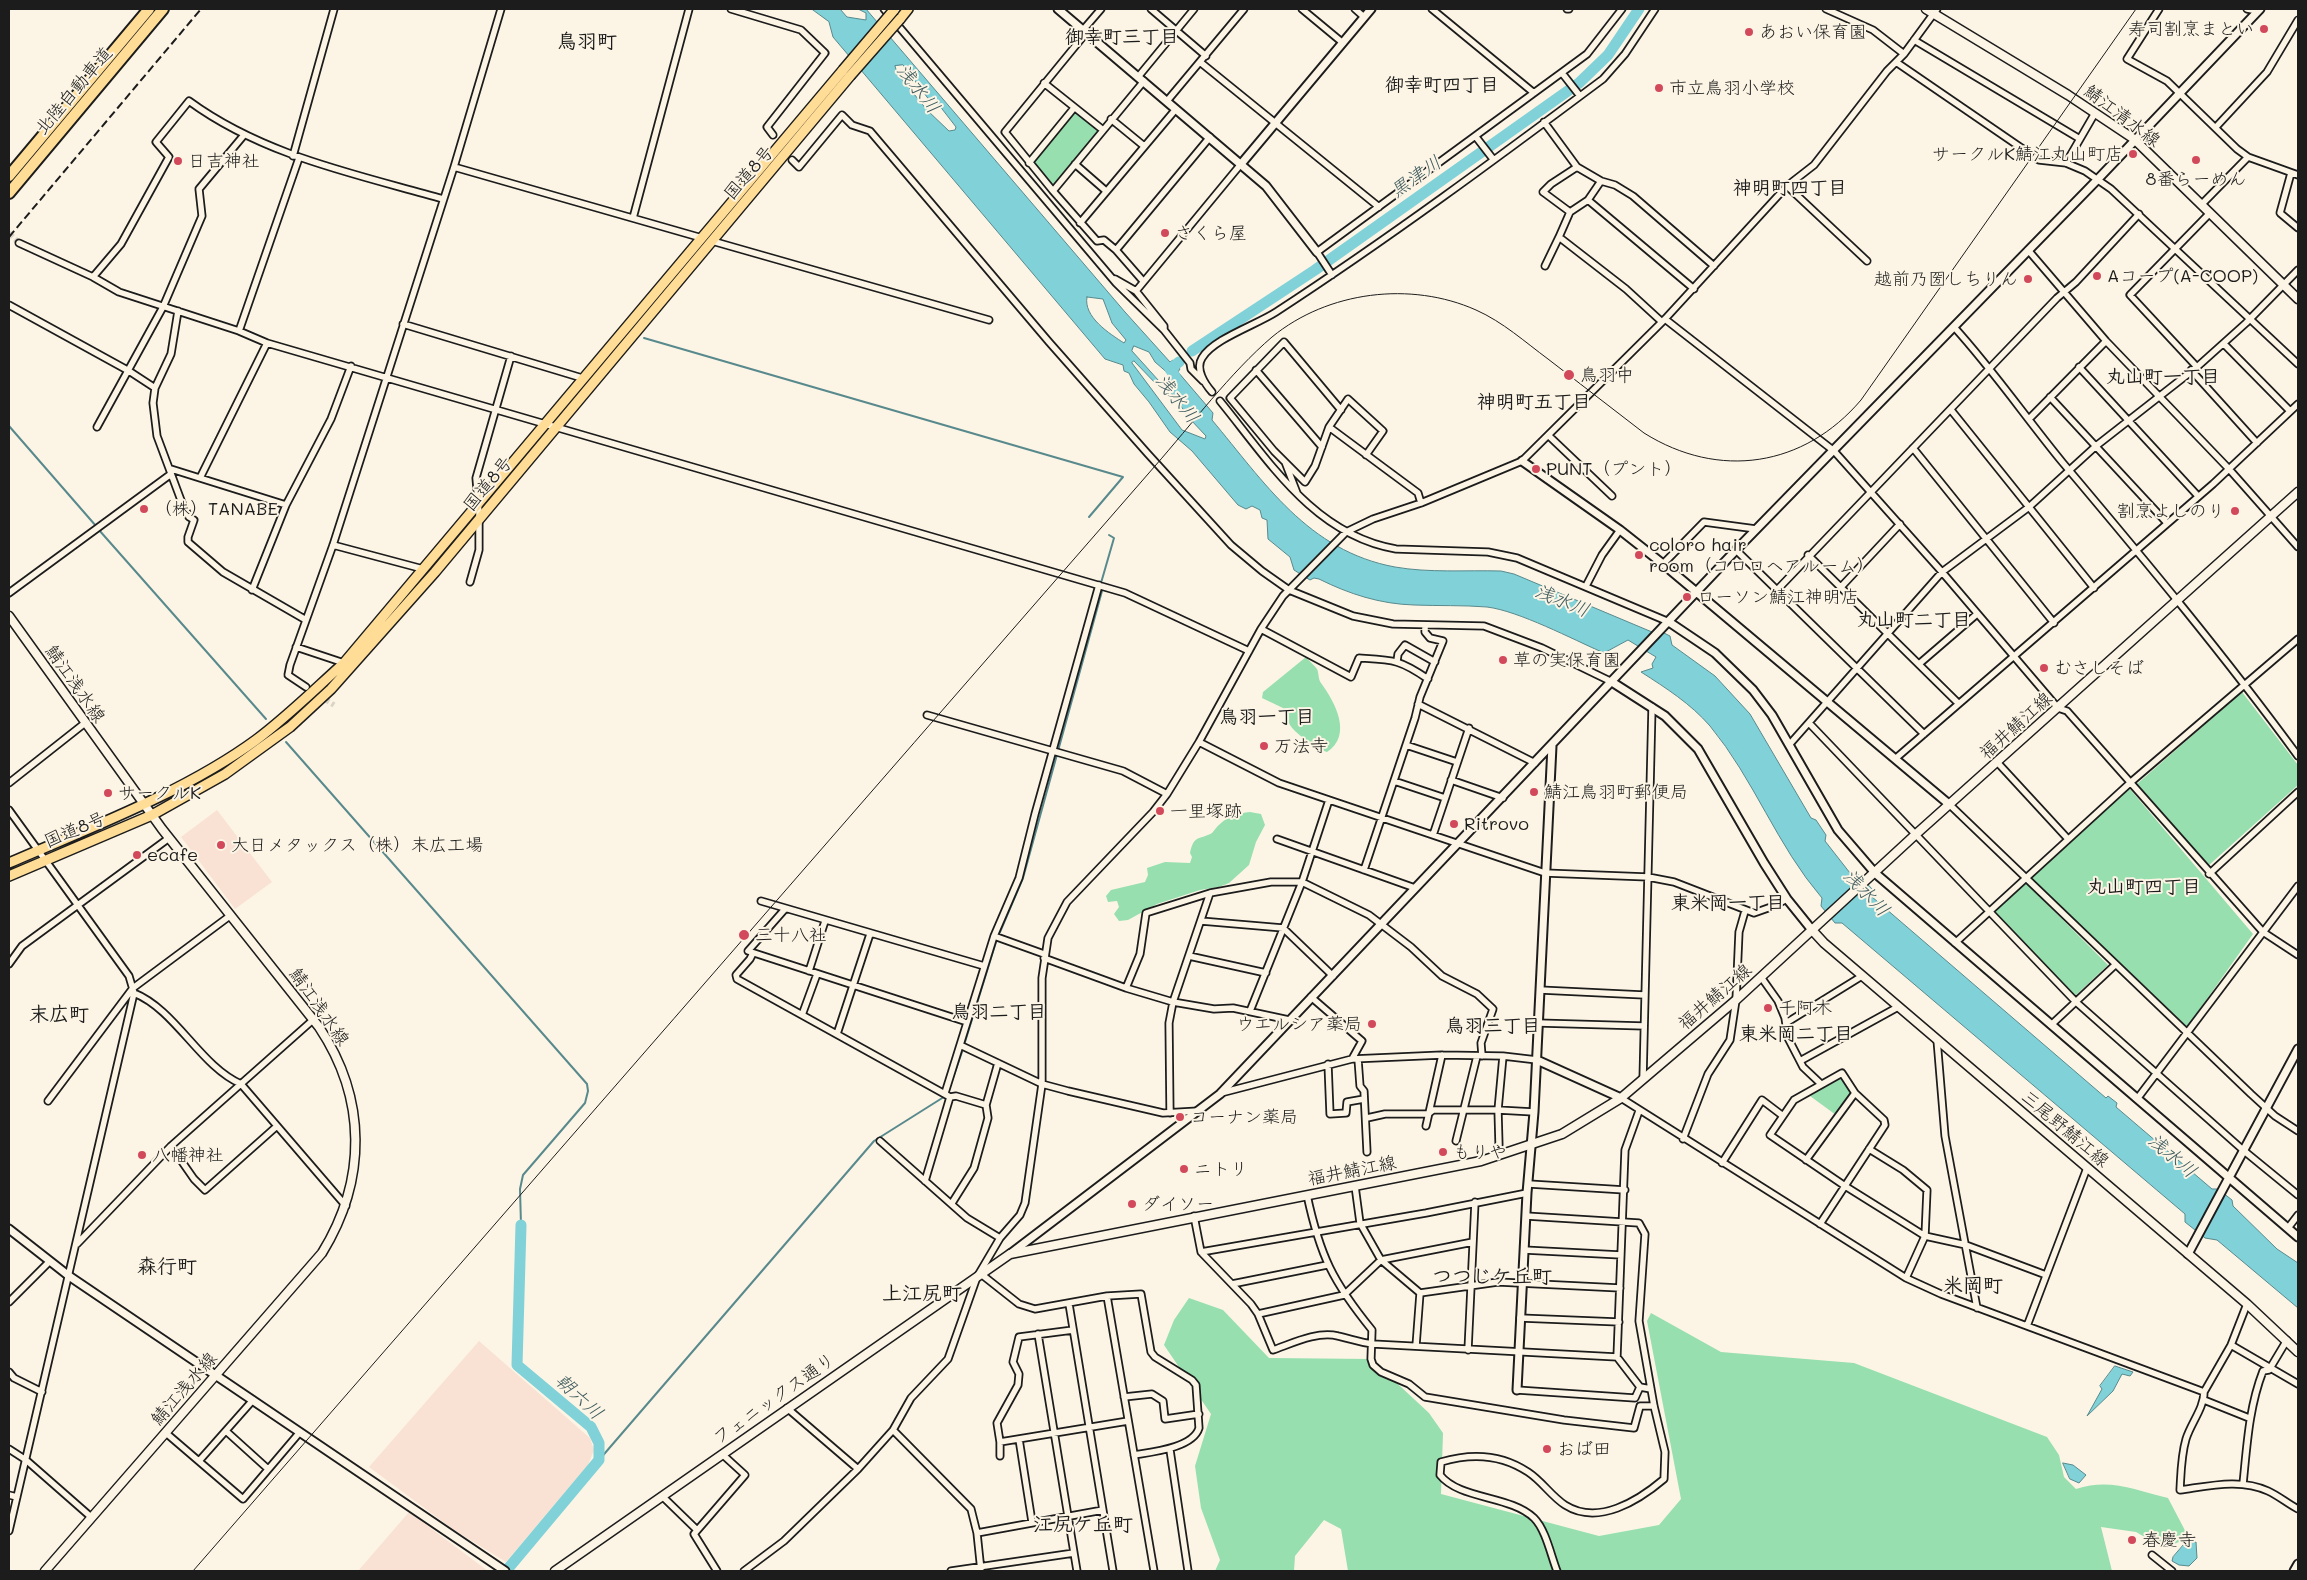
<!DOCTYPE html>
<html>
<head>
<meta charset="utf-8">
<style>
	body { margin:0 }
	#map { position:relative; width:2307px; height:1580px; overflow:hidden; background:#fcf5e5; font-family:Mali,sans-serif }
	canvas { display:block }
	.frame { position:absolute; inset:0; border:10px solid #1c1c1c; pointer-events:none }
</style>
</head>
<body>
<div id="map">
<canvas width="2307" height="1580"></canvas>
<div class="frame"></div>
</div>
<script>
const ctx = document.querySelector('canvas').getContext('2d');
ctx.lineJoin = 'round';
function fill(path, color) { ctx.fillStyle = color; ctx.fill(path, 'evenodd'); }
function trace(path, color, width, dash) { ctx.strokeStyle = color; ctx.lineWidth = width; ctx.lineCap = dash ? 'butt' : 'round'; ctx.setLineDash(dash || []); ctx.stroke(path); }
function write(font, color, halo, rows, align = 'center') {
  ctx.font = font + ' Mali,"Klee One",sans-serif'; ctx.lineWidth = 4; ctx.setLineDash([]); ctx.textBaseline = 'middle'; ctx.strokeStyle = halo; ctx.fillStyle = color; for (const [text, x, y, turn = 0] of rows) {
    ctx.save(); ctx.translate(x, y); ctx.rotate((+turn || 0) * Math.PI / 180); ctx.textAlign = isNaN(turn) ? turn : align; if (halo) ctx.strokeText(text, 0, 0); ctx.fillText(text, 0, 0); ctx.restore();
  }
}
const built = new Path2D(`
	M217,810L272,882L235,909L181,837Z
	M479,1341L590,1438L594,1450L588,1465L506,1562L454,1530L369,1467Z
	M409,1512L488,1571H358Z`);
const green = new Path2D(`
	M1075,110L1100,131L1056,184H1052L1033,162Z
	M1306,657C1309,661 1314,665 1317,669C1319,673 1318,679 1321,683C1335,702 1353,735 1327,752C1317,748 1293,733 1289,723C1287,718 1286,713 1283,708L1262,698L1263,692Z
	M2242,692L2298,765V785L2208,866L2137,784Z
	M2129,788L2253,934L2187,1027L2031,878Z
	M1250,812L1261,814L1265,825L1256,842L1249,865L1229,883L1219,887L1200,890L1157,904L1128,920L1119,921L1114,914L1119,907L1117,901L1108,902L1106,896L1111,890L1145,882L1148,875L1147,868L1165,862L1190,863L1192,857L1190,853C1194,834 1200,840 1212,833C1214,831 1217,826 1220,824C1228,816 1239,813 1250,812Z
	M2023,880L2108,965L2075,996L1988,912Z
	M1838,1078L1842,1080L1851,1093L1850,1098L1836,1115L1810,1096Z
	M1189,1298L1223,1310L1269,1358L1371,1359L1429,1413L1443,1433L1441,1494L1599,1536L1659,1525L1681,1499L1647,1321L1651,1313L1721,1352L1854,1363L2047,1437L2059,1455L2064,1477L2076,1489C2110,1478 2134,1490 2168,1498L2189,1538L2164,1548L2136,1532L2101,1527L2112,1571H1348L1341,1529L1324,1520L1295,1556L1294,1571H1215L1220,1560L1201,1508L1195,1466L1211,1414L1164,1345L1174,1320Z`);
const water = new Path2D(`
	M812,9H840L847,17L866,20V13L858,9H866L1125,312L1170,362L1173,360L1180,369L1178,372L1213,413L1212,420C1264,482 1308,551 1395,567C1429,573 1466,570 1501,571L1514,574L1652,632L1658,630L1670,636L1672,645L1715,676L1750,714L1811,818L1816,820L1826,835L1825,841L1850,873L1858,874L1873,890L1871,896L2106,1098L2108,1096L2117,1103L2116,1107L2212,1189H2218L2232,1200L2233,1206L2277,1249L2298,1263V1308L2217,1240L2205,1238L2185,1222V1214L1842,923H1835L1821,906L1822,898C1777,846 1754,779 1710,726C1691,704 1666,688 1641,672L1653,668L1652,664L1656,657L1628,640L1604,653C1572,639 1519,611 1487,607C1463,605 1438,606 1414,605C1380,604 1349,594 1319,579L1314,578L1310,580L1294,570L1290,557L1268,539L1267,520L1262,518L1260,510L1252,506L1246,509L1238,505L1192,451L1170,432L1149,402L1134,384L1129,373L1124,371L1123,365L1105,359L833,37L829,22ZM903,65L930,101L939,105L956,127L955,130L949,131L927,110L897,73L895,66ZM1087,297L1103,299L1112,323L1126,340L1124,343C1110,334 1083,317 1087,297ZM1134,346L1149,352L1155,362L1170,375L1168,383L1159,381L1132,351ZM1134,361L1159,387L1173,395L1190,419L1206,436L1205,439L1182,430L1132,363Z
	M2115,1366L2133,1372L2130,1376L2122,1374L2113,1391L2087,1416L2102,1389L2100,1386Z
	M2063,1463L2073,1465L2086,1475L2079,1483L2070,1479Z
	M2187,1541L2196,1542L2197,1558L2189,1566L2179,1565L2172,1561L2173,1557Z`);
const stream = new Path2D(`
	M644,338L1123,477L1089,517
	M9,426L96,526
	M99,530L266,719
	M1101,583L1114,538L1109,535
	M286,742L587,1084L588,1091L585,1103L523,1175L520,1189L521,1225
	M1000,932L1023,878L1102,591
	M965,1042L996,942
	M599,1460L874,1141L947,1095L962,1052`);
const river = new Path2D(`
	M1192,351L1315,270L1579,83L1608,55L1639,9
	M1175,376L1170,369L1179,362
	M506,1571L599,1460V1443L591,1427L517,1365L521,1225`);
const minorTunnel = new Path2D(`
	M9,233L19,243
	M310,690L334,705`);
const minor = new Path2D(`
	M731,9L801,30L825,53L767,127L773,135
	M884,9L1116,283L1164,330L1190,363L1191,369L1203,381
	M1151,9L1206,56
	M1302,9L1343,43
	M1355,9L1364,17
	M1432,9L1534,93
	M1567,9H1569
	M1826,9L1873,30L1904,54
	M2159,9L2127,59L2167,81L2237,149L2248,157L2298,175
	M2247,9L2258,11
	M1083,30L1101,9
	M1086,33L1005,132L1053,191L1097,241L1104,240L1116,250L1143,281
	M1914,40L2080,139
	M1200,62L1379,207
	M1896,62L2039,160L2066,163L2085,171L2111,189L2298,364
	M1562,73L1580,96
	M1138,77L1194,9
	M1044,83L1103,130
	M1167,101L1244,9
	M1111,119L1144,146
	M1544,122L1577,167L1601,181L1615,185L1633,196L1714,266
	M2216,127L2267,72L2298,20
	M1476,137L1493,159
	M293,156L334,9
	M792,160L799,167L842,115L852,125L870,131L1049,342L1148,454L1231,545L1262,571L1289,590L1353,616L1393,624L1484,626L1542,648L1612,682
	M1029,163L1074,108
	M2066,163L2095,113
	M1075,164L1106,191
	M454,167L702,238
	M1577,167L1551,184L1543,192L1570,212L1588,200L1601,181
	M2291,173L2280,213L2298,228
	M1787,186L1867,261
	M1053,191L1144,81
	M1588,200L1694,289
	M2202,204L2248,157
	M633,218L689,9
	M1080,223L1176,109
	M1559,237L1570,212
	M712,241L989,320
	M19,243L93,277L119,292L239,331L267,343L1125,593L1249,651
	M1116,250L1210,137
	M2028,250L2106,341L2229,469L2298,547
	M1545,266L1559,237L1626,289L1662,322
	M1332,275L1317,252L1587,54L1622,9
	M93,277L121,244L169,157L156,142L189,101C264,156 356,174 443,199
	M1115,279L1136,291L1164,326V330
	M1136,291L1241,164
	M9,305L129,371L155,388
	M178,311L171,354L155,388L153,403L157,436L182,503L189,517L194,520L188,537V542L223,572L306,620
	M1665,319L1834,451L1942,572L2058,708L2067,711L2263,932L2298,955
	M403,324L582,378
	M1954,327C1994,371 2026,418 2063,463C2144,559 2224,655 2298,756
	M239,331L299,158
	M2224,344L2290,411
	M2079,367L2198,496
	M2197,367L2130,295L2210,213
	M1256,370L1322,447
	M2191,370L2257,443
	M1212,392C1205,384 1195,369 1202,358C1213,339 1256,325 1276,312C1388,239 1496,159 1603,79L1625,54L1655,9
	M2050,397L2167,523
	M1220,401C1269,461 1314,535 1396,549L1488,552L1517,558L1669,622
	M1951,410L2094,588
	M2029,419L2106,341
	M97,427L163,307L202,216L199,189L244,135
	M1329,427L1315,466L1305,482L1274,451L1230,398L1284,342L1341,410
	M1549,436L1612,496
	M1913,448L2054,623
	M1366,455L1383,431L1348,399L1329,427L1418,493L1421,503
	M1285,462L1297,493
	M171,469L286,505
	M200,478L267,343
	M333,545L423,569
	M1736,550L1924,734
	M1808,555L1958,703
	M1663,564L1704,522L1756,529
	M470,582L479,550V513L476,478L511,356
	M1586,586L1602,555L1620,530
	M1841,587L1900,524
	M252,590L286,505L331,419L351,366
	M1777,590L2057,298L2076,282L2139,214
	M9,593L171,474
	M1261,629L1351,677L1359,658C1393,660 1399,659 1428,679
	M296,647L344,663
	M1397,661L1398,654L1405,645L1435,662
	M1919,664L1977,614
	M306,687L288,675L290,665L333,545L454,167L501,9
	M1418,704L1535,763
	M927,715L1123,771L1167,794
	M1809,723L2076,1002L2243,1150L2298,1195
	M1199,742L1279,783L1545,873L1648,877L1674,882L1754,913L1771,907L1787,899
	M1406,745L1457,762
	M1789,745L1942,572L2029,507L2096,446L2197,367L2246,323L2298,270
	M1895,759L2213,484L2298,404
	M1997,762L2068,839
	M1451,780L1503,798
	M1394,781L1445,798
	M9,783L85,723
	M1950,805L2251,1094L2275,1116L2298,1131
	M9,810L129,976L134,993L9,1531
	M1433,835L1469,728
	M1277,839L1415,888
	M1364,870L1415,718L1420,697L1443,641L1430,638L1425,632V626
	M2209,874L2298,792
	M761,901L984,966
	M785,909L748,951L967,1022
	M1201,921L1283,928L1333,976
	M994,936L1044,954
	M1955,943L2131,782L2298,639
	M753,953L750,959L736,975L737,979L950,1097
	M1189,956L1266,973
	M1044,958L1126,988L1173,1002L1214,1009L1233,1008L1289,1020
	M9,964L22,946L169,838
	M809,971L825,921
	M1761,977L1778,1001L1785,1018L1788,1038L1803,1067L1821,1084
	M1126,988L1140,954L1146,913L1210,893L1271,882H1302L1369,915L1411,947L1442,976L1477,994L1493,1009L1481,1043L1482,1056
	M1540,990L1644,995
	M134,993C176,1010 200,1066 241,1084L346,1206
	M1311,997L1362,1041L1352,1059
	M1250,1011L1302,882L1329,800
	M802,1015L817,974
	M1538,1023L1644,1026
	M1786,1023L1862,976
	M2051,1025L2115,965
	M837,1034L870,934
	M1937,1040L1945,1136L1977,1308
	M960,1045L1042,1084L1068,1091L1163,1113L1198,1111
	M1358,1059L1360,1086L1364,1091L1367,1152
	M1800,1061L1898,1007
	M1328,1064L1330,1114L1346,1113L1347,1102L1364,1099
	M1643,1079L1652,707
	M945,1093L994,936L1019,878L1035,814L1099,585
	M1221,1093L1352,1059L1442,1055L1503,1056L1537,1060
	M1621,1098L1906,1278L1941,1294L2204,1392
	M2137,1099L2298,886
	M48,1101L133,988L231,915
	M1639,1111L1625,1150L1617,1357L1640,1387L1651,1389
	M1170,1113L1169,1023L1173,1002L1210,893
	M1367,1118L1385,1114H1428L1433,1110H1498L1534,1112
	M1426,1126L1442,1055
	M1683,1139L1708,1074L1730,1040L1736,1000L1739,932L1745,911
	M880,1141L967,1218L1000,1238
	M1456,1141L1477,1056
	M1499,1145L1498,1110L1503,1056
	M171,1146L194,1179L205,1190L277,1126
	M1869,1149L1903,1170L1927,1190L1925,1236L1906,1278
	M1806,1160L1855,1093
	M1722,1163L1762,1100L1783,1116
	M925,1181L950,1097L956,1096L986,1105
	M1529,1184L1625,1190
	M1355,1186L1360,1223L1381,1260L1420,1293
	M1307,1195C1320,1256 1333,1282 1372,1330L1371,1359L1373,1365L1381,1372L1409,1384L1425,1397L1564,1420L1634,1428L1640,1406H1654
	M952,1203L974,1168L988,1118L986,1105L998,1063
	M1194,1216L1201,1252L1251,1304L1258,1314L1273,1350C1293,1343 1317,1331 1338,1336C1352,1339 1357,1342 1373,1344L1617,1357
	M1526,1216L1639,1223L1645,1234L1639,1321L1654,1406L1665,1452L1664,1479C1638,1501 1598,1526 1565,1505C1551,1496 1542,1481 1528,1472C1501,1454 1471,1453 1441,1462L1440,1475C1460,1500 1510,1495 1534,1518C1546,1530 1551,1556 1557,1571
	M1820,1224L1885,1125L1884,1120L1855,1093L1842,1073L1794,1100L1770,1135L1845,1186L1925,1236L1966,1245L2046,1275
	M2288,1228L2298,1215
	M77,1244L171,1146L314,1019
	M1524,1250L1621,1255
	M1201,1252L1426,1213L1527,1193
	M981,1274L1019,1304L1035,1309L1107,1296L1141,1294L1151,1352L1155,1357L1192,1380L1196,1385L1199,1428C1193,1448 1152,1452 1134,1455
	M1232,1284L1327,1265
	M1420,1293L1498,1282L1620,1288
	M1107,1296L1154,1571
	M9,1302L50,1261
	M1069,1304L1113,1571
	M2247,1304L2231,1345L2204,1392C2204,1408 2191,1423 2186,1439C2181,1456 2181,1473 2180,1490C2209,1486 2241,1478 2268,1491C2279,1496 2288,1504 2298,1509
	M1258,1314L1344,1295L1381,1260L1473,1242
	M1520,1318L1619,1322
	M2027,1326L2087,1168
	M1038,1334L1077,1571
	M2231,1345L2298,1384
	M1416,1346L1420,1293
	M1468,1350L1475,1202
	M9,1372L14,1378L42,1392
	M1517,1390L1635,1398L1640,1387
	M1124,1397L1152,1394L1163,1401L1165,1419L1199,1414
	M2204,1400L2249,1418
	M787,1408L858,1469
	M893,1430L971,1509L977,1533L981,1571
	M226,1431L268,1469
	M166,1433L243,1499L300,1432
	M1019,1439L1032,1522
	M1000,1442L997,1423L1018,1385L1019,1374L1013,1362L1019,1337L1073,1330
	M9,1449L26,1460L91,1517
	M1170,1450L1188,1571
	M1000,1456V1442L1128,1421
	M199,1461L253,1400
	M2243,1484C2247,1445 2249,1407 2263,1371L2269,1370L2287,1340
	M9,1495L17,1497
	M662,1496L697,1530
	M977,1533L1103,1510
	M2152,1555L2172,1571
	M717,1571L694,1534L745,1475L722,1454
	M744,1571L784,1541L858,1469L893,1430L911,1398L948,1359L977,1277L1000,1238L1020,1215L1025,1203L1042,1084V978L1048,938L1067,902L1153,812L1167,794L1199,742L1261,629L1283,596L1346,532L1373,519L1421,503L1522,461L1665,319L1787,186L1814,165L1887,71L1904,54L1937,9
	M951,1571L1074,1553`);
const tertiary = new Path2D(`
	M1058,9L1266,186L1317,252
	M1241,164L1371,9
	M1522,461L1620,530L1663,564L1950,805
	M1669,622L1715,653L1753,690L1772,715L1838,830L1875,873L2298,1237
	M1612,682L1665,716L1698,749L1764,863L1787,899L1812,930
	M1537,1060L1621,1098
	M9,1229L69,1276L505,1571
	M1010,1254L1220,1094L1736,550L2098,179L2260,9
	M2188,1254L2298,1049
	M1517,1390L1527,1193L1534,1112L1552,746
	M2294,1571L2298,1564`);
const secondary = new Path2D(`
	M1926,9L2068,95L2134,139L2298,299
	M9,616L162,829L319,1027C367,1099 367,1180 322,1253L45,1571
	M1812,930L1824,943L2247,1304L2298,1352
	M555,1571L1010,1254L1481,1161L1562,1134L1621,1098L1736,1000L1915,835L2298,492`);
const trunk = new Path2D(`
	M900,19L908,9
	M9,863C89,828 185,792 256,740C287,717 315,689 344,663L843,70
	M9,876L152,815L225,774L290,727L331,689L435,572L850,76`);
const motorway = new Path2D(`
	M9,176L149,9
	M9,193L163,9`);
const tram = new Path2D(`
	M193,1571L1155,466C1191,425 1231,372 1272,337C1328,291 1411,281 1476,310C1503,322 1525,342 1548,359C1580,384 1612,408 1644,433C1719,480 1804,467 1861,400L2136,9`);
const rail = new Path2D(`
	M9,237L201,9`);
const trunkBridge = new Path2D(`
	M843,70L894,10
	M850,76L900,19`);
const markers = [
	[2264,29,5,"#d1495b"],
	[1749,32,5,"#d1495b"],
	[1659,88,5,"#d1495b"],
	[2133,154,5,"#d1495b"],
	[2196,160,5,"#d1495b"],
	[178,161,5,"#d1495b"],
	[1165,233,5,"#d1495b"],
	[2097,276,5,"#d1495b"],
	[2028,279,5,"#d1495b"],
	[1569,375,6,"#d1495b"],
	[1536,469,5,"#d1495b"],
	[144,509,5,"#d1495b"],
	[2235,511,5,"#d1495b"],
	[1639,555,5,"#d1495b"],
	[1687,597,5,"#d1495b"],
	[1503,660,5,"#d1495b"],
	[2044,668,5,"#d1495b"],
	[1264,746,5,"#d1495b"],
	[1534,792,5,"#d1495b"],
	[108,793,5,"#d1495b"],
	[1160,811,5,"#d1495b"],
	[1454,824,5,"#d1495b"],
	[221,845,5,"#d1495b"],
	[137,855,5,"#d1495b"],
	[744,935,6,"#d1495b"],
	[1768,1008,5,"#d1495b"],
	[1372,1024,5,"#d1495b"],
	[1180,1117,5,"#d1495b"],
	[1443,1152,5,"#d1495b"],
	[142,1155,5,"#d1495b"],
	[1184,1169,5,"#d1495b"],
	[1132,1204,5,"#d1495b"],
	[1547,1449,5,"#d1495b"],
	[2132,1540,5,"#d1495b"]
];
const poiNames = [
	["寿司割烹まとい",2254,29,"right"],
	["あおい保育園",1759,32],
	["市立鳥羽小学校",1669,88],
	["サークルK鯖江丸山町店",2123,154,"right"],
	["日吉神社",188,161],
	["8番らーめん",2196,179,"center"],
	["さくら屋",1175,233],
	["Aコープ(A-COOP)",2107,276],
	["越前乃圀しちりん",2018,279,"right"],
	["鳥羽中",1580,375],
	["PUNT（プント）",1546,469],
	["（株）TANABE",154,509],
	["割烹よしのり",2225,511,"right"],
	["coloro hair",1649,545],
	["room（コロロヘアルーム）",1649,566],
	["ローソン鯖江神明店",1697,597],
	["草の実保育園",1513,660],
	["むさしそば",2054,668],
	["万法寺",1274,746],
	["鯖江鳥羽町郵便局",1544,792],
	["サークルK",118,793],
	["一里塚跡",1170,811],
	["Ritrovo",1464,824],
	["大日メタックス（株）末広工場",231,845],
	["ecafe",147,855],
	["三十八社",755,935],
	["千阿木",1778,1008],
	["ウエルシア薬局",1362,1024,"right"],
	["コーナン薬局",1190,1117],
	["もりや",1453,1152],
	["八幡神社",152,1155],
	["ニトリ",1194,1169],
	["ダイソー",1142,1204],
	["おば田",1557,1449],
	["春慶寺",2142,1540]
];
const streetNames = [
	["北陸自動車道",74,91,-50],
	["鯖江清水線",2122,116,37],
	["国道8号",749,173,-49],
	["国道8号",488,484,-50],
	["鯖江浅水線",75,684,55],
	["福井鯖江線",2016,726,-42],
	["国道8号",75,830,-23],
	["福井鯖江線",1715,997,-41],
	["鯖江浅水線",319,1007,55],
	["三尾野鯖江線",2065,1129,40],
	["福井鯖江線",1352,1171,-11],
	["鯖江浅水線",184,1389,-49],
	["フェニックス通り",774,1399,-35]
];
const neighbourhoodNames = [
	["御幸町三丁目",1122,37],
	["御幸町四丁目",1442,85],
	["神明町四丁目",1790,188],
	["丸山町一丁目",2163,377],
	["神明町五丁目",1534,402],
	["丸山町二丁目",1914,620],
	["鳥羽一丁目",1267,717],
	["丸山町四丁目",2144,887],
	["東米岡一丁目",1728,903],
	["鳥羽二丁目",999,1012],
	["鳥羽三丁目",1493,1026],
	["東米岡二丁目",1796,1034]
];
const waterNames = [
	["浅水川",918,89,52],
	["黒津川",1416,177,-35],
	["浅水川",1177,399,51],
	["浅水川",1562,601,22],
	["浅水川",1866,893,46],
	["浅水川",2172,1156,40],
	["朝六川",579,1397,43]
];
const quarterNames = [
	["鳥羽町",587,42],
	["末広町",59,1015],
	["森行町",167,1267],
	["つつじケ丘町",1492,1277],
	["米岡町",1973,1286],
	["上江尻町",922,1294],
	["江尻ケ丘町",1083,1525]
];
fill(built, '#f9e2d4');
fill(green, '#97dfae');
fill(water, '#80d1d8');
trace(water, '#58898d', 1);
trace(stream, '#58898d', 2);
trace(river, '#80d1d8', 11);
trace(minorTunnel, '#dad4c7', 5.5, [5.5, 3]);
trace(minor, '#1c1c1c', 9);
trace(tertiary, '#1c1c1c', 11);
trace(secondary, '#1c1c1c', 11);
trace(trunk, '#1c1c1c', 12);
trace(motorway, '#1c1c1c', 14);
trace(minor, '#fcf5e5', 5.5);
trace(tertiary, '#fcf5e5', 7);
trace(secondary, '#fcf5e5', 8);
trace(trunk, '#ffdd96', 9);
trace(motorway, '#ffdd96', 10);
trace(tram, '#1c1c1c', 1);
trace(rail, '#1c1c1c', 2, [8, 4]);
trace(trunkBridge, '#1c1c1c', 12, []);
trace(trunkBridge, '#ffdd96', 9);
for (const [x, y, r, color] of markers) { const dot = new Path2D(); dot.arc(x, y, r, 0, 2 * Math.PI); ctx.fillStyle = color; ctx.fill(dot); trace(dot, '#fcf5e5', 2); }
write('18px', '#1c1c1c', '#fcf5e5', poiNames, 'left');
write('18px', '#1c1c1c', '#fcf5e5', streetNames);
write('bold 19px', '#1c1c1c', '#fcf5e5', neighbourhoodNames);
write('italic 19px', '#3f5b5e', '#fcf5e5', waterNames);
write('bold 20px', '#1c1c1c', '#fcf5e5', quarterNames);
</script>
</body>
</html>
